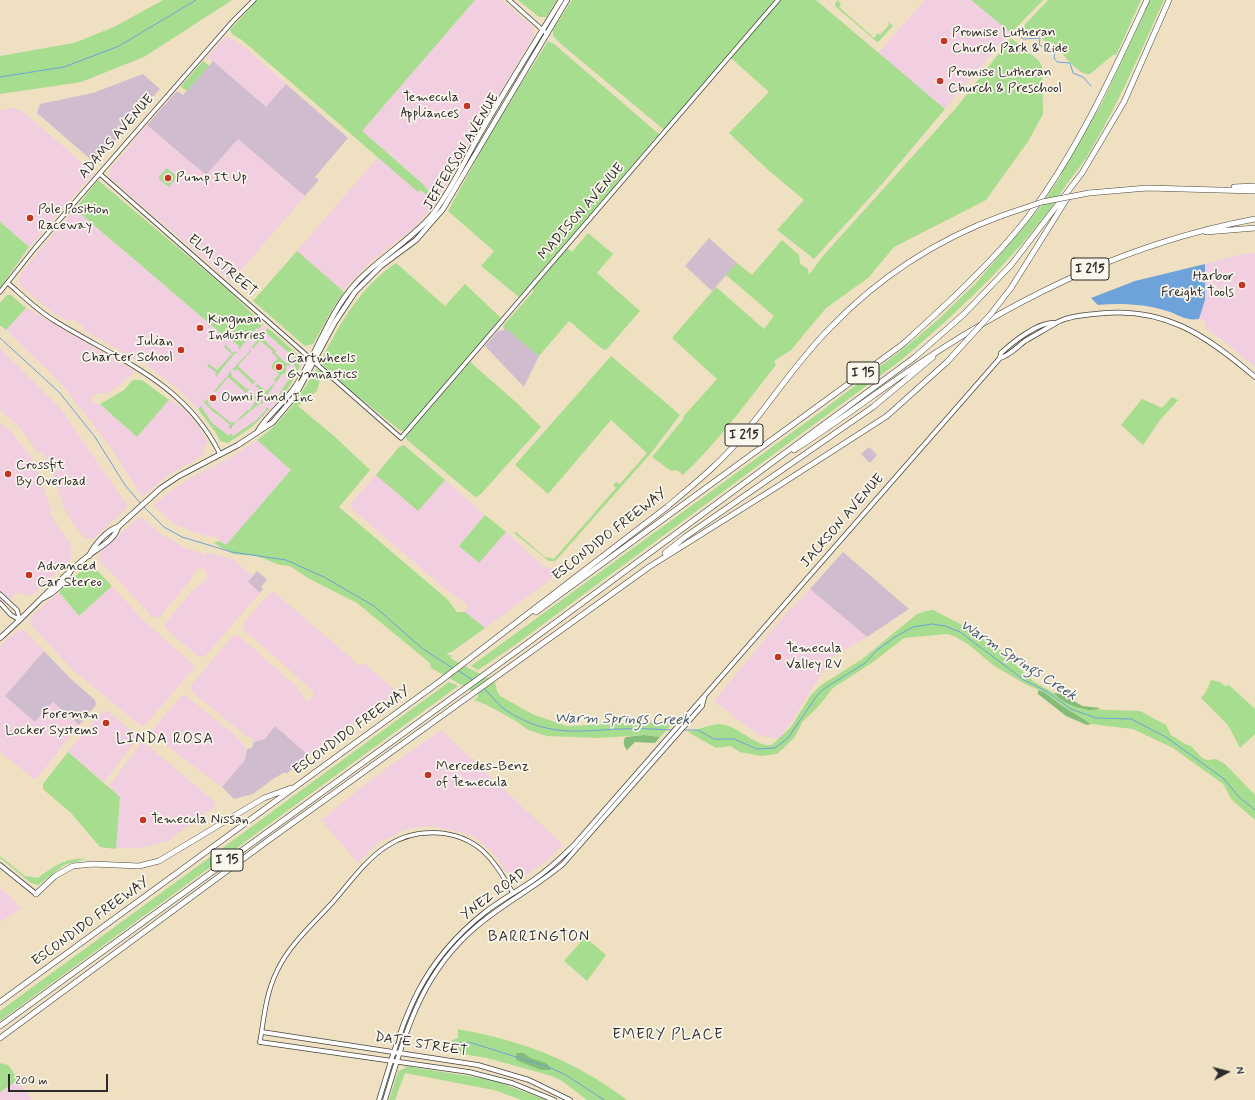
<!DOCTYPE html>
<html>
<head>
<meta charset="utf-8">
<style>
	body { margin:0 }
	#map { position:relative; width:1255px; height:1100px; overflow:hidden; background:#eee0c0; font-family:Mynerve,sans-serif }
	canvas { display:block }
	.north { position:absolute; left:1207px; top:1052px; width:40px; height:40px; -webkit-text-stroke:3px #fbf7ec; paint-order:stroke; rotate:83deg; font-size:11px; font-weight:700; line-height:16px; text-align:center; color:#2b2b2b }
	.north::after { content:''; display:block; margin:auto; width:14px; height:18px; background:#2b2b2b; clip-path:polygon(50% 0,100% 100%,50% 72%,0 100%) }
	.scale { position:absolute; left:8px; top:1074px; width:100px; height:18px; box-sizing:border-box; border:2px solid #2b2b2b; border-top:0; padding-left:5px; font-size:12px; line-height:14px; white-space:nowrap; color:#2b2b2b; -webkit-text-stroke:3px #fbf7ec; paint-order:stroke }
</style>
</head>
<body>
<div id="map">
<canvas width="1255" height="1100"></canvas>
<div class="north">N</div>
<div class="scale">200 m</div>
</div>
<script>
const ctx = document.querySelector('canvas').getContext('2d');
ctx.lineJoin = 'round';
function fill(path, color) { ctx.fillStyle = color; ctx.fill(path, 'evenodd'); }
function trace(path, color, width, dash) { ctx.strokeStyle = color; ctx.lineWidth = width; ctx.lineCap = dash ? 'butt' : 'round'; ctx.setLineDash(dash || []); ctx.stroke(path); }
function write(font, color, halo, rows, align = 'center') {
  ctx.font = font + ' Mynerve,sans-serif'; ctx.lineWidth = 3.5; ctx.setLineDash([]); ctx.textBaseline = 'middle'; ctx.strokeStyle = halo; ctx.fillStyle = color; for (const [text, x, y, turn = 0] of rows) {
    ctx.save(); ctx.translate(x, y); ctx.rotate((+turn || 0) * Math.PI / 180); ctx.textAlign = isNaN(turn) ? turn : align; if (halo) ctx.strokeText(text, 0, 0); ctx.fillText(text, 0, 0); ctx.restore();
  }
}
const built = new Path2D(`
	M475,0H501L534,28V35L436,202L432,203V206L415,227L369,263L342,291L297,251L378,157L418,191L420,190L427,195L429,192L423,184L362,131Z
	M925,0H971L1011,33L992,53L945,109L878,53Z
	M226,36L243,46L286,84L266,107L207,57Z
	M8,108H15L22,111L94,173L29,247L0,222V111Z
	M147,125L206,175L238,139L305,196L231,282L110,178L109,170Z
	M75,209L224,336L246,310L302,358V365L287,390L269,411L253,426L228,443L220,441L216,433L198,409L178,389L150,368L146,363L140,359H134L84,330L82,325L75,320L68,321L52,312L20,285L19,277L38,252Z
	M1255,253V367L1225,342L1207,330L1204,321L1199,319L1205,300V264L1238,255Z
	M26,308L134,371L128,378L109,393L94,394L92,398L94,403L100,404L137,437L169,400L181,406L198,426L208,443L205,444L204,455L168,475L142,497L112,449L59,381L6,330Z
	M0,348L61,409L128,507L93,539L84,538L73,523L64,508L51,469L42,451L38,453L19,427L0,410Z
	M0,423L11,431L30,456L38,471L52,512L49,513L72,547L70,550L72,559L31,596L16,592L13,597L0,605Z
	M258,440L291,470L226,546L215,535L212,537L198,534L173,523L153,505L186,480L231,457Z
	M376,475L418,511L445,480L485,515L459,545L479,563L506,532L544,567L555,568L557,571L549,581L485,628L482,627L465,612L467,607L466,603L451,594L352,509L351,503Z
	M140,516L162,535L173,541L187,549L203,553L204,556L208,553L232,559L253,576L248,582L260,593L204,657L198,656L167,630L164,625L193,590L207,579L208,576L205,570L200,568L195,571L189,582L160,616L155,618L151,615L99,560L100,553Z
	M112,586L142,619L194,665L193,669L146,724L141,726L72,669L30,624L31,617L59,592L79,616Z
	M810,589L867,637L833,656L780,739L758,735L714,701L785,615Z
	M274,592L349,656L357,665L365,664L397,692L309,756L276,727L265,739L254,742L253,739L244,734L191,691V685L232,637L236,635L241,638L296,686L305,699L307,701L313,698V691L242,628L245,621L270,593Z
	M24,630L44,651L5,696L35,722L53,702L79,725L37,778L34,779L0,752V646L17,631Z
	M181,696H186L235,735L247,749L245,760L222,787L172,750L151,732Z
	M103,711H108L139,737L104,782L68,752Z
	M441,730L563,845L544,863L516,882L512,880L492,852L476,838L464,833L431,826L406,829L378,843L358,863L321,820L376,776Z
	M142,741L213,800L215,807L166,842L140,848H116L120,797L109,786Z
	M0,888L13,899L21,909L0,922Z
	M16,1081L21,1084L32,1100H0V1092Z`);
const industrial = new Path2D(`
	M213,61L266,107L286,84L348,138L315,177L319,180L305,196L238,139L206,175L147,125L177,91L183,95Z
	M143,74L160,89L96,164L37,113L40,104L93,93Z
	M709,238L737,263L712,291L685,266Z
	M503,326L539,356L524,387L485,346L498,331L504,330Z
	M869,447L877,455L870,463L861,454Z
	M843,552L909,609L867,637L810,589Z
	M257,571L267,580L261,587L263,589L260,593L248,582Z
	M44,651L72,680L95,700L96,705L79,725L53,702L35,722L5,696Z
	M275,726L309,756L286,774L285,772L273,779L253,794L234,799L222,787L245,760L247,749L252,748L254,742L265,739Z`);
const green = new Path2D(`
	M163,0H232L144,57L81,82L0,94V56L74,43L114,27Z
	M257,0H475L362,131L423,184L429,192L427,195L420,190L418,192L242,40L232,34L230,30Z
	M518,0H557L546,17H539Z
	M572,0H775L666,127L663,129L561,44L553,36V30Z
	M780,0H816L945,109L882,184L814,259L777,230L804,200L766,168L729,133L769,92L731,58Z
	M838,0L841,5L839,7L874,38L878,33L880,35L889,25L888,22L893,26L879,41L877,42L835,6V4Z
	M971,0H1043L1011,33Z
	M1048,0H1141L1116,55H1113L1090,74C1077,75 1062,52 1053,43L1048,44L1039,35L1027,38L1017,33Z
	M1150,0H1164C1141,51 1119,102 1091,150C1081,167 1068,181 1058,197L1044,201L1061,176V173L1102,103Z
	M1011,38L1038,60L1042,66L1043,114L1029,140L986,200L894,247L868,278L826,308L791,350L774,361L776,365C746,403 718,442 683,475L677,470L671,471L652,457L684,418L683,417L717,379L672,338L716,287L764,329L774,316L726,275L737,263L752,275L782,240L799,255L800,264L808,269L809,275L823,256L956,108Z
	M548,41L554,44L659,134L519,297L481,266L494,251L448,211L492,131Z
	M203,61L209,66L187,91L181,87L182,85Z
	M167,168L177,177L169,187L158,178Z
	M98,180L228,290L263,324L259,329L257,328L240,348L241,350L238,348L239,346L229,338L227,339L224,336L75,209Z
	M1057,200C1011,262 958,312 900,361L515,645L478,670L471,666L823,410L907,346L939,319L977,282L1044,203Z
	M0,222L29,247L0,288Z
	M588,233L613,254L597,273L640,311L606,350C601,350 576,326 569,321L539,356L503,326L533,292V287L567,248L572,252Z
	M297,251L344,292L333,308L313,344L305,346L253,301Z
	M396,263L445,306L465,284L501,318L405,431H401L350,390L320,362C340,324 359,288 396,263Z
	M7,295H11L26,308L6,330L0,325V303Z
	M268,328L302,358C299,374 288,390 276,403L272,399H276L296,368L294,366L295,358L266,333L263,334Z
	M260,336L276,351L275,353L287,364L289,362L291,364L289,366L287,365L285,374H282L268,394L269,397L264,396L265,394L257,387H255L257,384L266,391L276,382L274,380L279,374L272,368V365L278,358L272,353L273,351L260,341L253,349L251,346H253Z
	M226,344L227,347L233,353L235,351L238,354L235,353L218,374V377L215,374L216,372L207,366L209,364L217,370L232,354L224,347Z
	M249,349L251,351L238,366L254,381H256L252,385V383L237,369L235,371L232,368H234L249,352Z
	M611,356L680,415L651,453L559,557L555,561H549L514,533L516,532L545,557L554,559L616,488L613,485L616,482L620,484L647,453L611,420L548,494L515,465Z
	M470,362L517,403L541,427L480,495L475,497L406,439V436Z
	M316,369L322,371L317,391L298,406L334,436L370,470L339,507L447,599L457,612H465L485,628L453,651L446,654L453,656L450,658L495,682L497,691L500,696L534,715L567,726L675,721L660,737L644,735L598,738L547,736L528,730L516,721L487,705L474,700L478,697V694L431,668L430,663L357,603L308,578L290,566L280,565L257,556L233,554L214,543L219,541L226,545L291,470L257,440C284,421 300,397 316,369Z
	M229,371L232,374L231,376L247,389H249L246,393L228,377L216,392L213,390H215L229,374Z
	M133,380H142L169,400L137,437L100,404L124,390Z
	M252,391V394L259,400H262L263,404L260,403L232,426V429L228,427L230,425L216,413H214L203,401H206L211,395L210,393L213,395L207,401L210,406L231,423L236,422L247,410L249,411L257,400L249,394Z
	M1172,397L1178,400L1160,420L1143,445L1121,425L1142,399L1162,408Z
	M202,405V408L212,423L229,436L231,433L233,436L255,421L266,410V407L269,409L253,426L228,443L220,441L216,433L198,409Z
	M404,445L445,480L418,511L376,475L399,447Z
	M485,515L506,532L479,563L459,546Z
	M86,566H93L112,586L79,616L59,592Z
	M933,610L968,628L999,649L1033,681L1081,709L1140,711L1166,725L1171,735L1185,744L1191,746L1202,758L1208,760L1216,759L1225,764L1255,795V820L1232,800L1223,784L1173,748L1133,729L1091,724L1061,705L1044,692L1027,685L1008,674L993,665L968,644L954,636L947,634L904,638L873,662L833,688L817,708L803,721L794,738L777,754L761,756L740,752L730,746L716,748L688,732C697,730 709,725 719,724C737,724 756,748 772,745L791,727L811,695L821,685L861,660L917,614L926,611Z
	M1211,680L1220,682L1225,686L1229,685L1255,709V734L1240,748L1228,725L1201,698L1206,692Z
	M449,682L458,686L0,1021V1011Z
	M68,752L120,797L116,849L100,847L71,813L43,789V784Z
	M0,856L25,876L38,878C54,866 66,857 86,859L64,865L38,885L31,883L0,858Z
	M585,937L606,955L587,981L564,961Z
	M458,1029C525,1042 572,1059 627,1100H587L562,1081L552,1076L487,1058L456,1053L457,1046L452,1044L451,1041L458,1038Z
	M0,1063L8,1065L18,1079L16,1081L22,1084L20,1086L15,1082L0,1092Z
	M405,1066L493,1080L546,1100H522L494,1090L405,1073L395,1100H389L398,1071L405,1068Z`);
const forest = new Path2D(`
	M1038,690L1044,692L1061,705L1091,724L1087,725L1066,716L1038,694Z
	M1054,693L1063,694L1082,706L1100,708C1089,715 1060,702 1054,693Z
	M644,735L660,737L655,743L635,742L627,750C624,747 622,740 626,737Z
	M516,1053H524L530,1058L546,1063L551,1068L550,1070H541L516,1060Z`);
const water = new Path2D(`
	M1205,264V300L1199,319C1185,321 1180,315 1167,311C1145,304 1120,303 1098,305L1091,298L1135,281Z`);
const stream = new Path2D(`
	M1015,34L1024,39L1040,38L1039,45L1055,52L1054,58L1057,62L1070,63L1073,73L1083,77L1091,86
	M0,77L64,67L119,46L196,0
	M0,338L59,392L95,437L125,485L141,504
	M143,506L164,527L182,537L232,552L286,560L324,577L374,606L423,649L454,669
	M457,670L473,680
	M483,688C492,695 497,705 507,711C549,737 574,731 620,729C637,728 654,729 672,730
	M683,730H698L714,739H734L757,749L775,748L788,738L818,694L825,688L865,663L877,650L895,637L913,627L932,624L945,626L960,632L1024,680L1046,691L1071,709L1096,718L1131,719L1166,737L1224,779L1239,797L1255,810
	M451,1043H472L551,1068L566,1075L604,1100`);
const tertiary = new Path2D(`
	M509,0L546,33
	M100,174L401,438L778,0
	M8,283C23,296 38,311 55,321C120,361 184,382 220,454
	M0,292L35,248L121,149L233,21L254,0
	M0,594L17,610L20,620
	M0,603L11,615L20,620
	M260,1042C264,1017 266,993 277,971C289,945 313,924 332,903C349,884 365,860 387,846C415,827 457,828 483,851C496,863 504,878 513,893`);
const secondary = new Path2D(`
	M1000,358L1001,353C1013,342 1039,321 1056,323
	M0,865L36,894
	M262,1032L478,1065L529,1080L570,1100
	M260,1042L469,1072L512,1083L554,1100
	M379,1100C403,1022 416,967 484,913C499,901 516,892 532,881C547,871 561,858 574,845L1000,358C1009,356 1017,347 1025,341C1035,335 1046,329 1056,323C1066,317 1083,315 1094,314C1163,305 1206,335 1255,377
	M385,1100C406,1032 420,974 477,926C504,903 536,887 563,864L702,706L704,698`);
const primary = new Path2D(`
	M258,431C267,415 284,403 295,387C317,354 328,314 356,283C379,258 410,241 432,215C452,190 465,159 481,132C507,87 534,44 561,0
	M89,556C94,545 107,530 118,527L161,488L179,476L238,445L273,422L295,396L335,322L355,292L381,266L416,240L443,209L567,0
	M43,598C56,592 64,584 70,572
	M0,638C31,611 56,581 88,556C98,548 115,540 118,527`);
const motorway = new Path2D(`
	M1234,187L1255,186
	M1089,193L1147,188L1255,191
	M1206,232L1255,228
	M1011,288L1068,197
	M794,450C838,422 880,390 923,361C1027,292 1133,242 1255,219
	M665,553L685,537L873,407L933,357
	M536,612L903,344C947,304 991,264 1028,217C1078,150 1112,75 1147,0
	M36,894L55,876L73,866L93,864L139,866L159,861L264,798L291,788
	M0,1002L439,682L667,507C694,484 722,462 744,434C773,399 798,360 830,328C878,278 936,240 1001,216
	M0,1026L525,645L915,357L964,314L1011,265L1082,173L1124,102L1169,0
	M0,1038L266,842L649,567L772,490L887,416L947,362`);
const motorwayBridge = new Path2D(`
	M1001,216L1042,202L1089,193
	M947,362L990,315L1011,288`);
const markers = [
	[944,41,4,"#c8321e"],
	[940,81,4,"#c8321e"],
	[467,106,4,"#c8321e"],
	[168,178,4,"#c8321e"],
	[30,218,4,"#c8321e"],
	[1242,285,4,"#c8321e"],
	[200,328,4,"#c8321e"],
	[181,350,4,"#c8321e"],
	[279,367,4,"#c8321e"],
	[213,398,4,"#c8321e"],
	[8,474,4,"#c8321e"],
	[29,575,4,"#c8321e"],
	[778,657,4,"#c8321e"],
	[106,723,4,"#c8321e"],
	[428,775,4,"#c8321e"],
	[143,820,4,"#c8321e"]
];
const shields = [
	[1090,269,38],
	[863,373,32],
	[744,435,38],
	[227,860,32]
];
const shieldNames = [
	["I 215",1090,269],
	["I 15",863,373],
	["I 215",744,435],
	["I 15",227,860]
];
const poiNames = [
	["Promise Lutheran",952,33],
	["Church Park & Ride",952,49],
	["Promise Lutheran",948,73],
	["Church & Preschool",948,89],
	["Temecula",459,98,"right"],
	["Appliances",459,114,"right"],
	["Pump It Up",176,178],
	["Pole Position",38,210],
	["Raceway",38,226],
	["Harbor",1234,277,"right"],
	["Freight Tools",1234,293,"right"],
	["Kingman",208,320],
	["Industries",208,336],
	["Julian",173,342,"right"],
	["Charter School",173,358,"right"],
	["Cartwheels",287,359],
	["Gymnastics",287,375],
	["Omni Fund, Inc",221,398],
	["Crossfit",16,466],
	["By Overload",16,482],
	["Advanced",37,567],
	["Car Stereo",37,583],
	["Temecula",786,649],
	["Valley RV",786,665],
	["Foreman",98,715,"right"],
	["Locker Systems",98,731,"right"],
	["Mercedes-Benz",436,767],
	["of Temecula",436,783],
	["Temecula Nissan",151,820]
];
const streetNames = [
	["ADAMS AVENUE",117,137,-49],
	["JEFFERSON AVENUE",462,152,-59],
	["MADISON AVENUE",582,212,-49],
	["ELM STREET",222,266,41],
	["JACKSON AVENUE",843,521,-49],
	["ESCONDIDO FREEWAY",610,535,-38],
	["ESCONDIDO FREEWAY",352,731,-36],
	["YNEZ ROAD",494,895,-36],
	["ESCONDIDO FREEWAY",91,922,-36],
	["DATE STREET",421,1045,9]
];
const waterNames = [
	["Warm Springs Creek",1018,661,33],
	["Warm Springs Creek",622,720,1]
];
const neighbourhoodNames = [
	["LINDA ROSA",165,740],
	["BARRINGTON",539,938],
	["EMERY PLACE",668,1036]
];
fill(built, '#f2cfe0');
fill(industrial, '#cfbdcf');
fill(green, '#a6dd8e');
fill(forest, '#84bc79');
fill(water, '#6ea2da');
trace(stream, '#6ea2da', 1);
trace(tertiary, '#484641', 5);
trace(secondary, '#484641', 5.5);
trace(primary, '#484641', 6);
trace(motorway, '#484641', 6);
trace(tertiary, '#fff', 3.5);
trace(secondary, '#fff', 4);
trace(primary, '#fff', 4.5);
trace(motorway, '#fff', 5);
trace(motorwayBridge, '#484641', 6, []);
trace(motorwayBridge, '#fff', 5);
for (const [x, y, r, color] of markers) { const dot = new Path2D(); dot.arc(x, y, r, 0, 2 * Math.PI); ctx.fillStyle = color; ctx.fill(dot); trace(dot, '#fbf7ec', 1.5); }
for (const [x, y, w] of shields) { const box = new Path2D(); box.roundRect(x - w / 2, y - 11, w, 22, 3); ctx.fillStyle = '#fbf7ec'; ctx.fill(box); trace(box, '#2b2b2b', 1); }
write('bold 13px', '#2b2b2b', null, shieldNames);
write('14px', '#2b2b2b', '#fbf7ec', poiNames, 'left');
write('14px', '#2b2b2b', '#fbf7ec', streetNames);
write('italic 15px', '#465b71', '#fbf7ec', waterNames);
ctx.letterSpacing = '1px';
write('15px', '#2b2b2b', '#fbf7ec', neighbourhoodNames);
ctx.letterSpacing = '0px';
</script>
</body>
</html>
